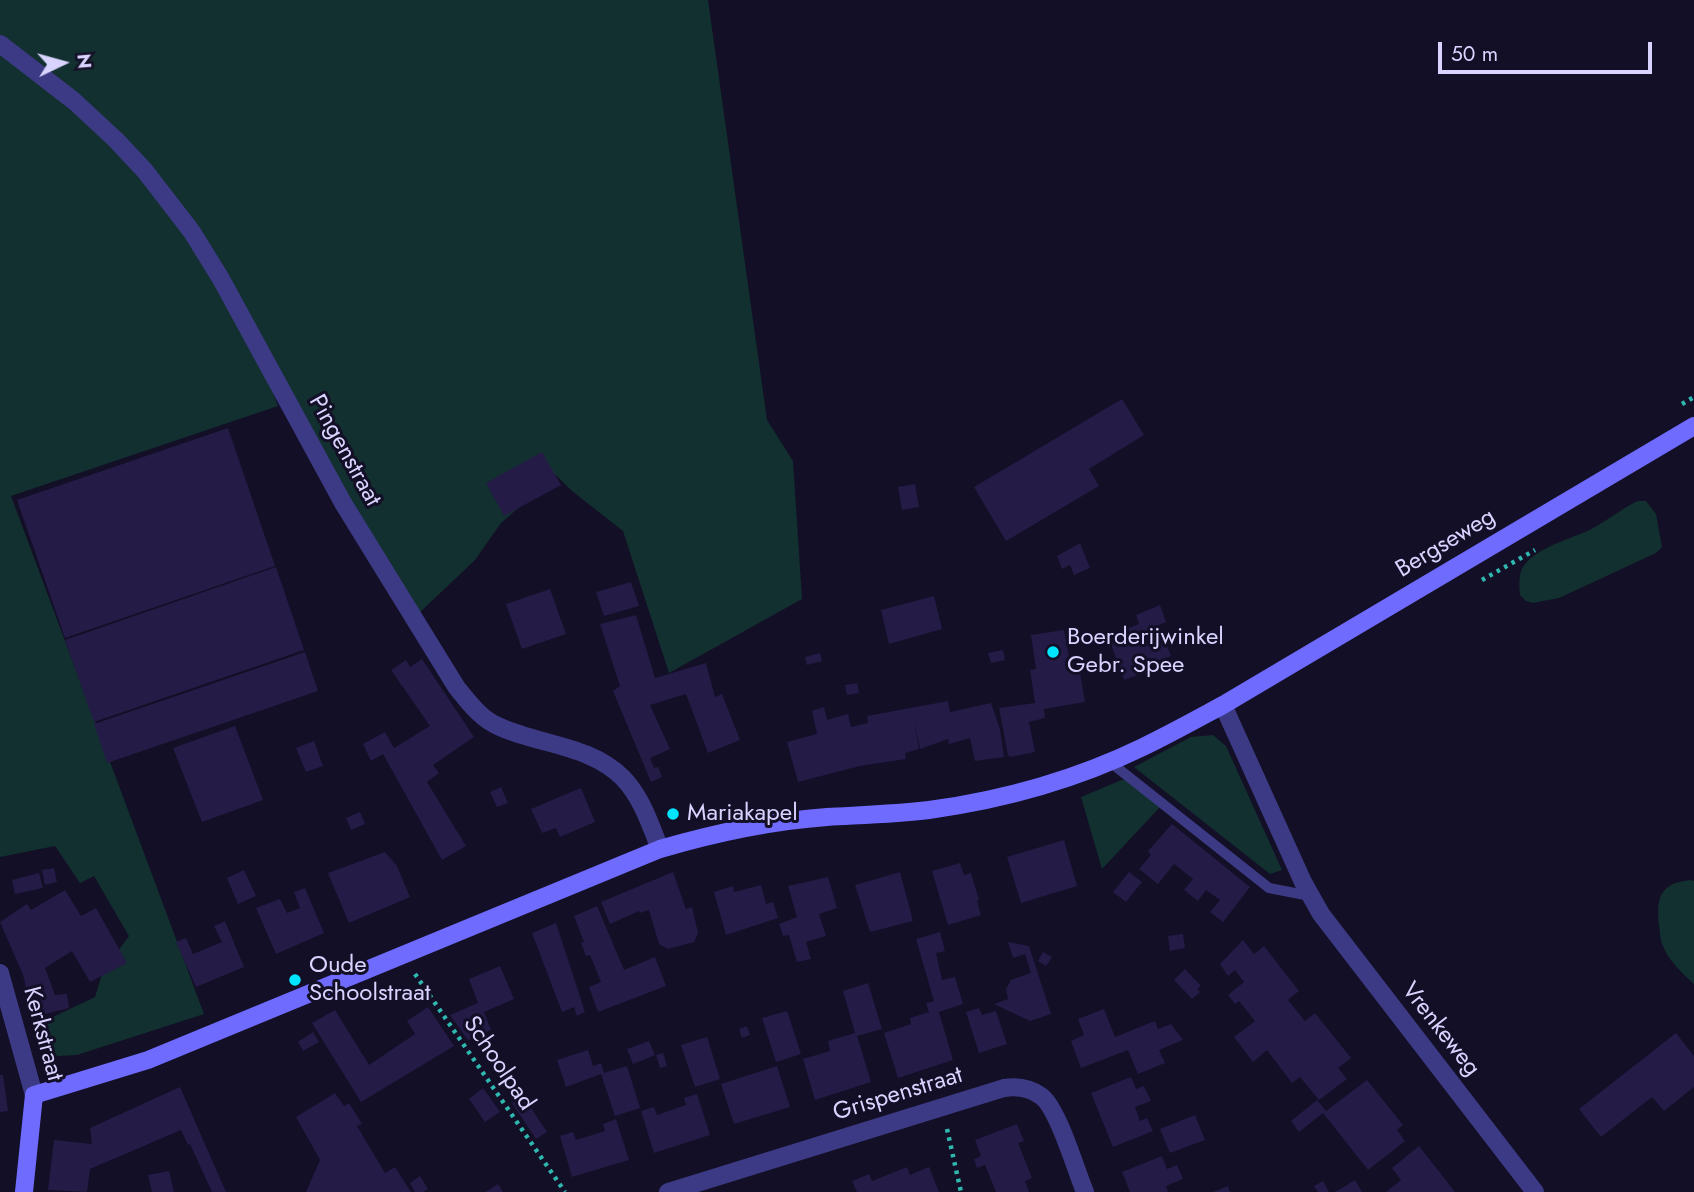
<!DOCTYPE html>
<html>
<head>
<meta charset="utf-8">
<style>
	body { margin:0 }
	#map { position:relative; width:1694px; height:1192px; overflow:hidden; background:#130f26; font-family:Jost,sans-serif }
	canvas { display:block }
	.north { position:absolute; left:28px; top:28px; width:70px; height:70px; -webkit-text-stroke:5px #130f26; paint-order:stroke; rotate:85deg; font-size:19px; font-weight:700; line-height:28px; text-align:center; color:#d9d4ff }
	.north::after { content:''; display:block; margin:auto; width:24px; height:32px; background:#d9d4ff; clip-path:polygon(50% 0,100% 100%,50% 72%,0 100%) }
	.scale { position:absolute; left:1438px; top:42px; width:214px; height:32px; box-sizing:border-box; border:4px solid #d9d4ff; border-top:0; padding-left:9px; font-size:21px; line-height:24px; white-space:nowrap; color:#d9d4ff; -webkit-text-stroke:5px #130f26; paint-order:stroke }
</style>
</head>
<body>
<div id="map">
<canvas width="1694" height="1192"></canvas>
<div class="north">N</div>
<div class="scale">50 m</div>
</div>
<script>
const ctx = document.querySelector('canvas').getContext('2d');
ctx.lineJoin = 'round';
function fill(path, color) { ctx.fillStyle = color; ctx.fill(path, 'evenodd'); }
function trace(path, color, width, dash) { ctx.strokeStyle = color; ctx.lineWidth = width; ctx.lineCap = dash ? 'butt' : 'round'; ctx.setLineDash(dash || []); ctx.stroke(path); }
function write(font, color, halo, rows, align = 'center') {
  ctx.font = font + ' Jost,sans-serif'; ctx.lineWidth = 6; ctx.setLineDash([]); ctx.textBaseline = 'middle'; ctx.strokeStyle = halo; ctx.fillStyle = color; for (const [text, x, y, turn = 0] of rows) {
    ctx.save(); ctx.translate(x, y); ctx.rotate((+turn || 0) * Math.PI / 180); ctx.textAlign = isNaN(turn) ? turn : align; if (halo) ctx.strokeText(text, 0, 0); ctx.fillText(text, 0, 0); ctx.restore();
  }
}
const green = new Path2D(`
	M0,0H708L767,420L793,461L802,599L669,673L623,531L572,491L556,475L501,523L475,560L417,615L362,526L203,237L51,73L0,35Z
	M0,49L121,153L199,254L262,364L278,406L11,496L204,1014L77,1055L58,1056L47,1052L34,1026L95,997L103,971L129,936L94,876L80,883L55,846L0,857Z
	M1638,501H1646L1656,514L1662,547L1656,553L1559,598L1533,603L1526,601L1520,595C1519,584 1518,571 1526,563C1543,544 1574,539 1595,527C1610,519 1622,508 1638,501Z
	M1213,735L1226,746L1282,870L1270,874L1134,767L1191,737Z
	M1124,779L1161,806L1102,869L1081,797Z
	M1691,880L1694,881V984C1683,974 1668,960 1663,946C1660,940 1660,932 1659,925C1656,897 1660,883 1691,880Z`);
const building = new Path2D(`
	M1122,399L1144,435L1089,469L1099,486L1006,541L974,487Z
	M228,428L275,566L65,638L17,500Z
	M542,452L561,485L504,516L486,483Z
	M915,484L919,507L902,510L898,487Z
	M1080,543L1090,568L1074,575L1070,565L1062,569L1057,556Z
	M276,567L304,650L94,722L65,640Z
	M631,582L639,606L604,616L596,592Z
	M550,589L566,634L522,649L506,604Z
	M934,596L942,629L889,644L881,610Z
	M1160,605L1166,622L1159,625L1171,656L1149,664L1151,670L1124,680L1108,636L1139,624L1136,615Z
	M636,615L655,678L706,663L715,697L722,694L740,740L708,753L686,694L650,705L670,749L650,758L654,768L658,767L662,777L651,782L613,691L620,686L600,624Z
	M1064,630L1070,663L1078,661L1085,702L1044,709L1045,718L1029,722L1035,752L1011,757L1008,755L999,708L1035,703L1030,670L1036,669L1031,635Z
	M1003,650L1005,660L991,663L988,653Z
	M305,652L318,691L107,763L94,724Z
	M820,653L822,661L807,665L805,657Z
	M422,659L474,737L433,765L439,773L427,782L466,846L442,860L383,754L371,761L363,744L385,732L394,748L430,726L391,670L406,660L410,667Z
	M857,683L859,693L847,695L845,685Z
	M948,701L950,712L991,703L1000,729L1004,757L975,761L970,738L949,744L948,739L920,749L914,720L919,749L905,753L906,759L860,766L798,782L787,742L817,734L812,711L824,707L827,720L848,714L851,727L868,723L867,716Z
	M235,726L263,800L202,822L173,748Z
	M314,741L323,766L306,772L296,748Z
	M501,787L508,803L497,807L490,792Z
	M581,788L595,822L560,837L556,828L542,833L531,809Z
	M668,809L679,810L677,820L667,819Z
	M360,812L365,824L351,830L346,818Z
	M1172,824L1250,887L1223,922L1210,912L1220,900L1206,890L1198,901L1184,890L1193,879L1174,864L1158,884L1139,869L1151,855L1148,851Z
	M1064,840L1077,886L1021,903L1007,857Z
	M385,852L397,866L410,897L349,923L328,873Z
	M960,863L964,875L971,873L979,900L977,901L981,915L948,925L932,871Z
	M54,868L57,882L45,885L42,870Z
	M244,870L256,896L238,904L227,878Z
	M673,872L686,909L692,907L698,933L694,942L668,949L659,944L649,910L640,913L639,911L610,924L601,902Z
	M900,872L913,921L870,932L855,885Z
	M1129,872L1142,882L1126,902L1113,892Z
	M39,873L43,888L15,894L12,880Z
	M828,877L837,908L819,914L826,936L806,942L811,959L797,962L789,935L783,936L779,924L797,917L788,886Z
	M761,885L766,904L773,902L778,918L726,935L714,892L733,886L734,892Z
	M305,888L324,933L276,954L256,908L280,899L287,913L300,908L294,892Z
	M65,890L81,916L96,908L127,963L90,982L72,951L45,968L55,995L67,994L69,1008L33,1017L23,975L0,922L27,904L31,910Z
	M597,906L624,970L655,957L666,986L598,1012L589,987L601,982L590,955L586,956L581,943L584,942L574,916Z
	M225,921L244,967L196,987L176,942L186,938L193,954L222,942L214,926Z
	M556,923L585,1012L577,1016L574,1007L562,1012L532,933Z
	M940,932L945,951L936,953L942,980L955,977L963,1004L939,1012L953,1060L898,1078L884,1033L911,1024L910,1018L929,1012L926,1003L934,1001L916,939Z
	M1183,934L1185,948L1170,951L1168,936Z
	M1243,940L1254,954L1264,946L1299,991L1288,1000L1296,1010L1305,1021L1315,1013L1351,1058L1338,1068L1347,1079L1319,1100L1300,1077L1292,1083L1267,1050L1253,1062L1234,1037L1255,1021L1239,1001L1235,1004L1228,995L1244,982L1235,970L1228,976L1220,964Z
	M1008,942L1029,946L1051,1014L1030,1021L994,1004L1008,999L1006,989L1011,980L1031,973L1025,954L1013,958Z
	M1043,952L1052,957L1046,966L1038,961Z
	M500,966L514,999L484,1012L491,1030L468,1040L450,1015L478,1003L469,979Z
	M1185,969L1201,986L1197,989L1200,992L1192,999L1174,980Z
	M868,983L882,1029L857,1036L871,1082L815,1100L803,1059L830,1051L828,1041L855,1033L843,991Z
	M428,1007L454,1046L361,1102L312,1023L335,1010L369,1065L415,1034L407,1021Z
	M979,1008L982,1015L996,1011L1007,1044L979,1053L966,1012Z
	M1104,1009L1115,1037L1155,1021L1158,1029L1171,1024L1183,1040L1159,1050L1165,1063L1138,1074L1128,1050L1081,1068L1071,1041L1084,1035L1078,1019Z
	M787,1011L801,1054L776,1062L762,1018Z
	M747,1026L750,1035L742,1038L739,1029Z
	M313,1032L319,1042L303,1051L298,1042Z
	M1676,1033L1694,1056V1087L1664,1111L1652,1097L1601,1137L1579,1109Z
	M707,1037L720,1079L695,1087L681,1045Z
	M649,1041L655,1055L633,1064L627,1049Z
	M588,1050L593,1066L601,1063L604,1073L627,1066L640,1108L615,1116L601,1074L566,1087L557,1060Z
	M663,1053L667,1066L660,1068L656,1055Z
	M777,1066L790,1107L734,1124L721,1084Z
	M0,1075H3L8,1111L0,1112Z
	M1131,1077L1136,1089L1144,1086L1151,1101L1135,1107L1140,1121L1147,1118L1153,1131L1113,1147L1091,1093Z
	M1367,1080L1403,1125L1397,1130L1405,1141L1368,1170L1323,1113L1299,1132L1291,1121L1317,1100L1326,1111Z
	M180,1087L226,1192H212L190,1144L188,1145L181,1130L90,1169L87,1192L48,1190L54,1140L92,1144L90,1128Z
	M483,1088L500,1112L485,1122L469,1099Z
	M335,1093L344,1106L349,1103L362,1124L357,1126L385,1173L395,1167L411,1192H306L320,1160L296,1117Z
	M697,1094L710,1135L654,1153L641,1111L654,1107L657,1115L686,1105L684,1098Z
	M523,1096L547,1132L536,1139L512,1103Z
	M1195,1115L1205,1140L1170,1153L1160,1129Z
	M616,1119L629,1160L572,1177L560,1136L573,1132L576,1140L605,1131L603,1124Z
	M1017,1124L1024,1141L1018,1143L1032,1178L1025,1181L1029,1192H996L985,1165L977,1168L974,1159L981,1156L975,1140Z
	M1419,1146L1455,1192H1386L1401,1180L1392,1168Z
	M1162,1156L1167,1169L1177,1165L1183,1179L1166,1186L1168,1192H1130L1122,1172Z
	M907,1167L910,1175L929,1167L939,1192H857L852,1181L869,1174L872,1181Z
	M169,1171L174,1192H152L148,1175Z
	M420,1176L428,1189L423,1192H415L410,1183Z
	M1355,1180L1362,1192H1335Z
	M1323,1181L1329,1192H1318L1314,1186Z
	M498,1184L503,1192H485Z
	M1228,1186L1230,1192H1213Z`);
const path = new Path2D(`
	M1682,404L1694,397
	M1482,580L1535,550
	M415,974L565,1192
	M947,1129L961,1192`);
const lane = new Path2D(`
	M1110,762L1269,888L1310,896`);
const street = new Path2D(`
	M0,44L74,101L116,140L145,171L192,232L221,279L343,503L457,688C469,703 482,720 500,727C540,745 590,745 623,778C642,798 650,824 660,849
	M1223,705L1303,882L1321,914L1535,1192
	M0,973L34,1095
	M668,1192L1004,1088C1017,1086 1029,1087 1041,1096C1058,1108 1076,1171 1085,1192`);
const secondary = new Path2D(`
	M24,1192L34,1095L148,1060L660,849C715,833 770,821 827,817C861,815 895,814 929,810C1002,800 1077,779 1143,747C1170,734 1197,719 1223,705L1694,426`);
const markers = [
	[1053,652,7,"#00e5ff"],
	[673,814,7,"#00e5ff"],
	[295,980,7,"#00e5ff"]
];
const streetNames = [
	["Pingenstraat",344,451,61],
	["Bergseweg",1446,544,-31],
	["Vrenkeweg",1440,1030,52],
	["Kerkstraat",42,1034,75],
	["Schoolpad",498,1064,56],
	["Grispenstraat",898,1095,-17]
];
const poiNames = [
	["Boerderijwinkel",1067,638],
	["Gebr. Spee",1067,666],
	["Mariakapel",687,814],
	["Oude",309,966],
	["Schoolstraat",309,994]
];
fill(green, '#12302f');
fill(building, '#241b47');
trace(path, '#2fb8b0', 4.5, [3.5, 5]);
trace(lane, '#3d3a85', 10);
trace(street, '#3d3a85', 18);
trace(secondary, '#6f6bff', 18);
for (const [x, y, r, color] of markers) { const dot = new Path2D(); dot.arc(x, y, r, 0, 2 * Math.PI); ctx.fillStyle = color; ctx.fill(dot); trace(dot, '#130f26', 2.5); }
write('24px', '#d9d4ff', '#130f26', streetNames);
write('24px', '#d9d4ff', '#130f26', poiNames, 'left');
</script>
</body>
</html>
